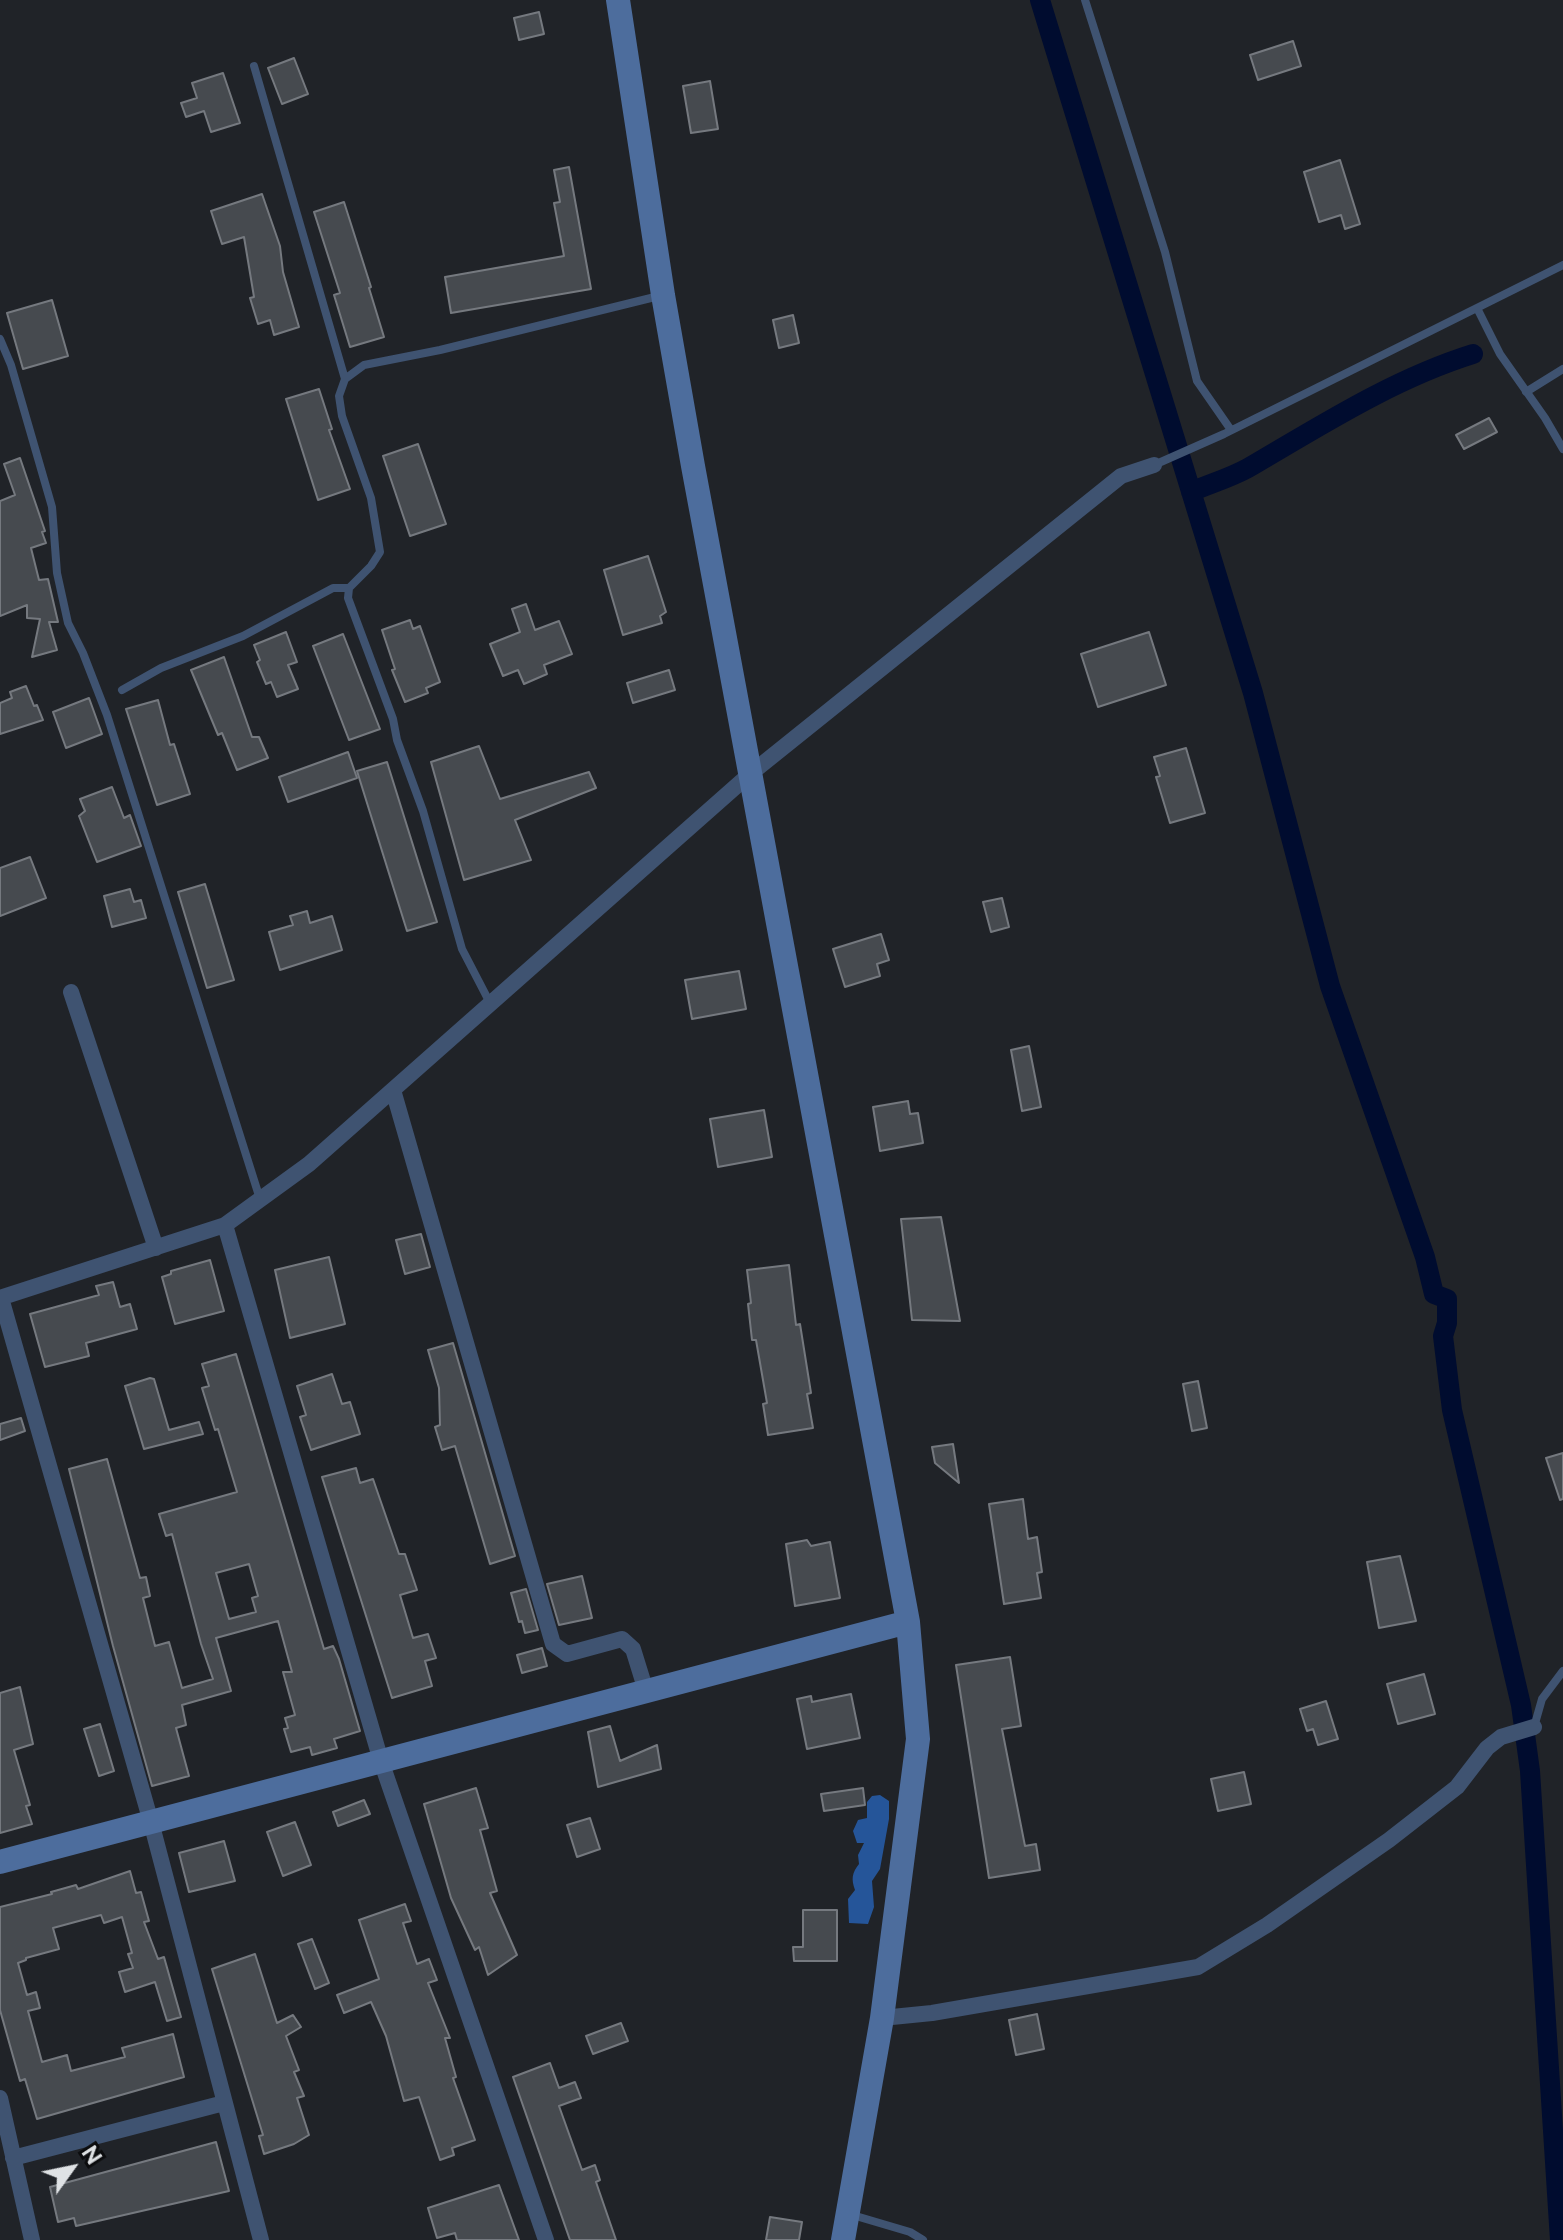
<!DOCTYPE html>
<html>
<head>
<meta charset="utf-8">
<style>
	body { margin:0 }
	#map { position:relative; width:1563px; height:2240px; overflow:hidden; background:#202328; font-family:Raleway,sans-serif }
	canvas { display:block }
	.north { position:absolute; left:32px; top:2128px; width:80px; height:80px; -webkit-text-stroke:6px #0b0c0e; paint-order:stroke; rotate:57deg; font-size:22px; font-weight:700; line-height:32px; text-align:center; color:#dfe2e5 }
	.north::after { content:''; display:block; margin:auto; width:28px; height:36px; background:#dfe2e5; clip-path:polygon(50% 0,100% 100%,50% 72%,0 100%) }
</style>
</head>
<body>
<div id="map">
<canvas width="1563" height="2240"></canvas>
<div class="north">N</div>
</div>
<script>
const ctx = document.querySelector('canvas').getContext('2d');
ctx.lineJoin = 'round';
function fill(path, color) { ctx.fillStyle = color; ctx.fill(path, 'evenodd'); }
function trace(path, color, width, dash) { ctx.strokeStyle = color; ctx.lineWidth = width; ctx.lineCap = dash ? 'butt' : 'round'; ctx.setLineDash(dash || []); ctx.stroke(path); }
const forest = new Path2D(`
	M880,1795L889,1801V1819L880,1869L872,1881L874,1907L868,1924L849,1923L848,1899L855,1890C851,1879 852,1873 859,1864L858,1855L864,1843H857L853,1831L858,1820L867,1818V1802L872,1796Z`);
const canal = new Path2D(`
	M1040,0L1253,693L1330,986L1425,1257L1434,1294L1447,1299V1323L1443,1336L1452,1410L1521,1705L1530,1771L1560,2240
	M1191,492C1209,484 1230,478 1248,468C1320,426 1393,379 1473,354`);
const building = new Path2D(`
	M539,12L544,34L519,40L514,18Z
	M1293,41L1301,66L1258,80L1250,55Z
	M294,58L308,94L282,104L268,68Z
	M223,73L240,123L211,132L204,111L186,117L181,103L197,98L192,83Z
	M710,81L718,129L691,133L683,86Z
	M1340,160L1360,224L1345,229L1341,215L1319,222L1304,172Z
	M569,167L591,289L451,313L445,277L564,256L554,203L560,202L554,170Z
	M262,194L280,246L283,272L299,327L274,335L270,320L258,324L250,298L254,297L244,237L222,244L211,211Z
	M344,202L371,287L369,288L384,337L350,347L334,295L340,293L314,212Z
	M52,300L68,356L23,369L7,313Z
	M793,315L799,343L779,348L773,320Z
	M319,389L332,429L329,430L350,489L318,500L286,399Z
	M1489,418L1497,432L1464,449L1456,435Z
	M418,444L446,524L410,536L383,456Z
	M20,458L45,531L42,532L46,543L31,548L39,580L48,579L58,622H49L57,650L32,657L40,619L27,618V605L0,616V501L15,495L4,464Z
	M648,556L666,612L660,616L662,623L623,635L604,570Z
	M526,604L535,630L559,621L572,654L544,665L547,674L524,684L518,670L503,676L490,644L520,632L512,609Z
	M410,620L413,629L420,626L440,682L426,688L428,693L405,702L392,670L395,669L382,630Z
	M286,632L297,662L288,665L298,689L277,697L271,682L266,684L257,662L260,660L254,645Z
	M1149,632L1166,685L1098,707L1081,654Z
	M343,634L380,729L349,740L313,646Z
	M224,657L252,737H259L268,758L237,770L222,733L218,735L191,670Z
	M669,670L675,690L633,703L627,683Z
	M26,686L34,706L37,705L43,720L0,734V703L12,698L10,692Z
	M89,698L102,734L66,748L53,712Z
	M158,700L170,745L174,744L190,794L157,805L126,709Z
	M479,746L500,799L589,772L596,788L515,820L531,860L464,880L431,762Z
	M1186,748L1205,813L1170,823L1156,777L1160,776L1154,757Z
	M348,752L357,778L288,802L279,777Z
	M387,762L437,922L407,931L357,771Z
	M112,787L124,818L130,815L141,846L97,862L79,816L85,811L80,799Z
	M30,857L46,898L0,916V868Z
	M205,884L234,980L207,988L178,892Z
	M130,889L134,902L141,900L146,918L112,927L104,896Z
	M1002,898L1009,927L991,932L983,902Z
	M307,911L310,923L332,916L342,950L280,970L269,932L293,925L290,916Z
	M881,934L889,960L877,964L880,976L845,987L833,949Z
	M739,971L746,1009L692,1019L685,980Z
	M1029,1046L1041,1107L1022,1111L1011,1050Z
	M908,1101L910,1114L918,1113L923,1143L880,1151L873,1107Z
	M764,1110L772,1157L718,1167L710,1119Z
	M941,1217L960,1321L912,1320L901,1219Z
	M421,1234L430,1267L405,1274L396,1240Z
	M329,1257L345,1324L290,1338L275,1270Z
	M210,1260L224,1311L175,1324L162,1277L171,1274V1271Z
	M789,1265L796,1325L800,1324L811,1393L807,1394L813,1428L768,1435L763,1404L767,1403L756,1340H752L748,1304L751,1303L747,1270Z
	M113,1282L120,1307L130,1304L137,1329L86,1343L89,1356L45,1367L30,1314L99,1295L96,1286Z
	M453,1343L515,1556L490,1564L455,1446L442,1450L435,1427L440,1425L439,1388L428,1350Z
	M236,1354L324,1649L333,1646L339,1659L360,1731L334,1739L337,1748L312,1755L310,1747L291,1752L284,1729L288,1728L285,1718L295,1715L283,1672H292L278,1621L216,1638L231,1691L182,1705L186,1725L176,1728L189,1776L152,1786L113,1646L69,1469L107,1459L140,1578L146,1577L150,1596L143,1598L155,1646L169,1642L182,1688L213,1679L201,1644L172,1534L166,1536L159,1514L237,1492L218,1429L215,1430L202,1388L209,1386L202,1364ZM249,1564L258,1596L252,1598L256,1612L229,1619L216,1573Z
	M332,1374L342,1404L350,1402L360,1434L311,1450L300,1417L306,1415L297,1386Z
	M150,1378L154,1379L169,1430L199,1422L203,1434L144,1449L125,1386Z
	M1198,1381L1207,1428L1192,1431L1183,1384Z
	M21,1418L25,1431L0,1440V1424Z
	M953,1444L959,1483L935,1463L932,1447Z
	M1563,1453V1499L1560,1500L1546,1458Z
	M356,1468L360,1483L373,1479L399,1554H405L417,1590L400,1595L413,1638L428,1634L436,1658L425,1661L432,1686L392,1698L322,1477Z
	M1023,1499L1028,1539L1037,1537L1042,1572L1037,1573L1041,1598L1004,1604L989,1504Z
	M807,1540L811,1546L830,1542L840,1598L795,1606L786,1544Z
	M1400,1556L1416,1621L1379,1628L1367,1562Z
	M582,1576L592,1618L559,1625L547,1584Z
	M526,1589L538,1630L525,1633L522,1621L519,1622L511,1593Z
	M542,1648L547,1666L522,1673L517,1655Z
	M1010,1657L1021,1726L1002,1729L1025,1846L1036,1844L1040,1870L989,1878L956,1665Z
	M1424,1674L1435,1714L1398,1724L1387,1684Z
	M20,1687L33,1744L14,1750L30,1805L26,1806L32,1824L0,1833V1693Z
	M851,1694L860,1738L807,1749L797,1699L811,1696L812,1702Z
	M1326,1701L1338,1739L1318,1745L1313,1729L1307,1731L1300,1709Z
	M100,1724L114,1771L99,1776L84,1729Z
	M610,1726L620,1761L657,1745L661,1769L598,1787L588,1732Z
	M1244,1772L1251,1804L1218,1811L1211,1779Z
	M476,1788L488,1828L480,1830L497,1891L490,1893L517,1955L488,1975L479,1947L475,1950L451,1898L424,1804Z
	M863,1788L865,1805L824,1811L821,1794Z
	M364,1800L370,1814L338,1826L333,1812Z
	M590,1818L600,1849L577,1857L567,1825Z
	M295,1822L311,1865L283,1876L267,1832Z
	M224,1841L235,1881L189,1892L179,1853Z
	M130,1871L136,1893L141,1892L149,1921L144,1922L158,1959L164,1957L181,2017L167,2021L155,1982L125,1992L119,1972L133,1968L128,1954L132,1953L122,1917L104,1923L101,1915L53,1928L59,1949L26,1958V1960L18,1963L27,1995L36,1992L40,2008L28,2011L42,2062L67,2055L71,2071L125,2057L122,2048L173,2034L184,2077L37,2119L25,2079L20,2081L0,2010V1907L52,1894L51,1892L76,1885L78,1889Z
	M405,1904L411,1921L403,1923L417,1964L429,1959L437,1980L428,1983L450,2038H445L456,2077L453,2078L475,2140L452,2148L454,2155L440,2160L419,2097L404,2101L386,2036L371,2002L344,2013L337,1995L379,1979L359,1920Z
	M803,1910H837V1961H794L793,1947H803Z
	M312,1939L329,1983L315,1989L298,1944Z
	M255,1954L277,2023L293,2015L301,2027L286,2036L299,2070L294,2072L304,2096L297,2098L309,2135L294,2144L264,2154L259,2136L263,2135L212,1969Z
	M1037,2014L1044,2049L1016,2055L1009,2020Z
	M621,2023L628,2041L593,2054L586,2036Z
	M550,2063L559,2088L575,2082L581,2098L559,2106L582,2170L595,2165L600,2180L596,2182L616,2240H570L513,2077Z
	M216,2142L229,2191L76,2226L74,2218L58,2222L50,2187Z
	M499,2185L519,2240H457L455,2233L437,2238L428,2208Z
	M770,2217L802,2222L799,2240H766Z`);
const lane = new Path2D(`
	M1085,0L1165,252L1197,381L1231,430
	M254,66L345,379
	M1477,308L1500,354L1545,418L1563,449
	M0,339L11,365L52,507L57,573L68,623L83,653L107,715L260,1199
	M1526,392L1563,369
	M1154,465L1224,434L1563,265
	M122,690L161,668L243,636L333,588H349
	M490,1003L462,949L423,811L397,740L393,719L348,598L349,588L371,566L380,552L371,498L342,416L339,396L345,379L364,365L440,350L659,296
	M1534,1727L1542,1699L1563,1671
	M849,2214L910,2232L923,2240`);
const street = new Path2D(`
	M71,992L156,1248
	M393,1090L553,1644L567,1654L622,1639L633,1649L646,1691
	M225,1225L381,1761L546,2240
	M0,1298L225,1225L309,1164L750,774L1121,476L1154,465
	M1,1298L151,1822L261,2240
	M882,2018L932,2013L1198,1967L1267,1925L1389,1840L1457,1787L1487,1748L1501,1737L1534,1727
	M0,2098L32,2240
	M13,2158L224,2103`);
const secondary = new Path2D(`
	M618,0L663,295L693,466L908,1622L918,1739L882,2018L843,2240
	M0,1862L908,1622`);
fill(forest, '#255599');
trace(canal, '#000c2f', 20);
fill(building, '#464a4f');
trace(building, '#75797f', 2);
trace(lane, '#3f5371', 8);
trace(street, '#3f5371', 16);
trace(secondary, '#4d6d9d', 24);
</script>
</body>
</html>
